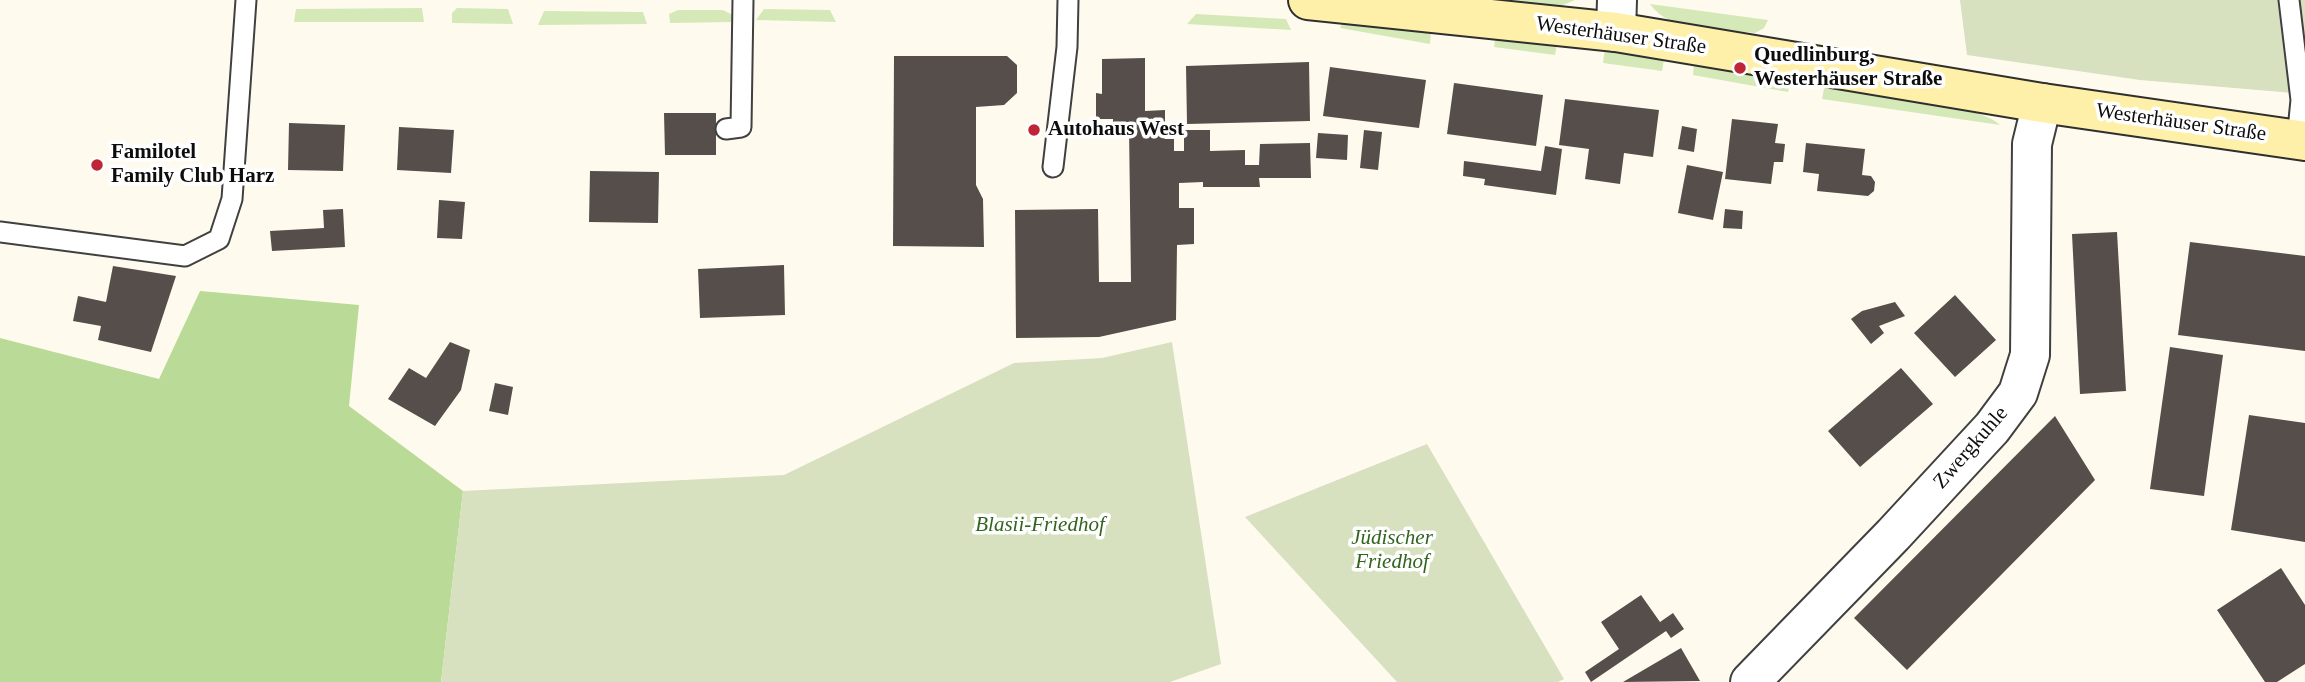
<!DOCTYPE html>
<html>
<head>
<meta charset="utf-8">
<style>
	body { margin:0 }
	canvas { display:block; background:#fffaee }
</style>
</head>
<body>
<canvas width="2305" height="682"></canvas>
<script>
const ctx = document.querySelector('canvas').getContext('2d');
ctx.lineJoin = 'round';
function fill(path, color) { ctx.fillStyle = color; ctx.fill(path, 'evenodd'); }
function trace(path, color, width, dash) { ctx.strokeStyle = color; ctx.lineWidth = width; ctx.lineCap = dash ? 'butt' : 'round'; ctx.setLineDash(dash || []); ctx.stroke(path); }
function write(font, color, halo, rows, align = 'center') {
  ctx.font = font + ' "Times New Roman",serif'; ctx.lineWidth = 7; ctx.setLineDash([]); ctx.textBaseline = 'middle'; ctx.strokeStyle = halo; ctx.fillStyle = color; for (const [text, x, y, turn = 0] of rows) {
    ctx.save(); ctx.translate(x, y); ctx.rotate((+turn || 0) * Math.PI / 180); ctx.textAlign = isNaN(turn) ? turn : align; if (halo) ctx.strokeText(text, 0, 0); ctx.fillText(text, 0, 0); ctx.restore();
  }
}
const green = new Path2D(`
	M1497,0H1575L1556,8Z
	M1650,4L1768,20L1764,28L1755,33C1721,29 1671,34 1650,4Z
	M422,8L424,22H294L296,9Z
	M457,8L508,9L513,24L452,23V13Z
	M764,9L830,10L836,22L756,20Z
	M678,10H723L733,15L732,22L670,23L669,14Z
	M544,11L643,12L647,24L538,25Z
	M1196,14L1286,19L1291,30L1187,24Z
	M1343,21L1431,33L1430,44L1340,28Z
	M1496,34L1557,42L1555,55L1494,47Z
	M1605,48L1664,59L1662,71L1603,63Z
	M1694,63L1790,79L1788,92L1693,75Z
	M1825,83C1856,89 1983,105 2000,125L1822,99Z`);
const forest = new Path2D(`
	M200,291L359,305L349,406L463,491L441,682H0V338L159,379Z`);
const cemetery = new Path2D(`
	M1960,0H2305V94L2140,80L1967,55Z
	M1172,342L1221,664L1170,682H441L463,491L784,475L1014,363L1102,358Z
	M1427,444L1564,679L1558,682H1397L1245,517Z`);
const building = new Path2D(`
	M894,56H1007L1017,65V93L1004,105L976,107V185L983,199L984,247L893,246Z
	M1145,58V111L1165,110V139H1174V151H1184V130H1210V151L1245,150V165H1259L1260,144L1310,143L1311,178H1259L1260,187H1203V182L1179,183V208H1194V244L1177,245L1176,320L1099,337L1016,338L1015,210L1098,209L1099,282H1131L1129,126H1113V119H1096V93L1102,94V59Z
	M1309,62L1310,121L1187,124L1186,66Z
	M1330,67L1426,80L1419,128L1323,116Z
	M1454,83L1543,95L1536,146L1447,134Z
	M1565,99L1659,110L1653,157L1624,153L1620,184L1585,179L1589,149L1559,145Z
	M664,113H716V155H665Z
	M1732,119L1778,124L1775,143L1785,144L1783,162H1774L1771,184L1725,179Z
	M289,123L345,125L343,171L288,170Z
	M1682,126L1697,129L1694,152L1678,149Z
	M399,127L454,130L451,173L397,170Z
	M1364,130L1382,132L1378,170L1360,168Z
	M1318,133L1348,135L1347,160L1316,158Z
	M1806,143L1865,149L1862,175L1871,176L1875,182L1874,191L1868,196L1817,191L1819,174L1803,172Z
	M1545,146L1562,149L1556,195L1484,185L1485,179L1463,176L1464,161L1541,171Z
	M1687,165L1723,172L1713,220L1678,213Z
	M590,171L659,172L658,223L589,222Z
	M439,200L465,202L462,239L437,238Z
	M343,209L345,247L272,251L270,231L324,228L323,210Z
	M1725,209L1743,211L1742,229L1723,228Z
	M2117,232L2126,391L2080,394L2072,234Z
	M2190,242L2305,256V351L2178,335Z
	M784,265L785,315L700,318L698,269Z
	M113,266L176,276L151,352L98,340L101,326L73,321L78,296L106,302Z
	M1955,295L1996,340L1955,377L1914,333Z
	M1895,302L1905,316L1879,326L1884,333L1871,344L1851,319L1862,311Z
	M450,342L470,350L461,390L435,426L388,399L409,368L426,378Z
	M2170,347L2223,355L2204,496L2150,489Z
	M1901,368L1933,404L1860,467L1828,431Z
	M495,383L513,387L508,415L489,411Z
	M2249,415L2305,423V542L2231,530Z
	M2055,416L2095,480L1907,670L1854,618Z
	M2281,568L2305,605V664L2277,682H2265L2217,610Z
	M1641,595L1660,622L1673,613L1684,629L1671,638L1666,631L1591,682L1585,672L1619,649L1601,622Z
	M1681,648L1700,681L1623,682Z`);
const lane = new Path2D(`
	M2289,0L2301,100L2297,140
	M726,129L741,127L743,0
	M1053,167L1067,47L1068,0
	M0,232L185,256L219,239L232,199L246,0`);
const street = new Path2D(`
	M1616,32L1617,0
	M1750,682L1893,535L1992,428L2018,393L2030,355L2032,144L2042,103`);
const secondary = new Path2D(`
	M1308,0L1616,32L2042,103L2305,141`);
const markers = [
	[1740,68,7,"#be2537"],
	[1034,130,7,"#be2537"],
	[97,165,7,"#be2537"]
];
const streetNames = [
	["Westerhäuser Straße",1621,36,8],
	["Westerhäuser Straße",2181,123,8],
	["Zwergkuhle",1971,448,-49]
];
const poiNames = [
	["Quedlinburg,",1754,56],
	["Westerhäuser Straße",1754,80],
	["Autohaus West",1048,130],
	["Familotel",111,153],
	["Family Club Harz",111,177]
];
const parkNames = [
	["Blasii-Friedhof",1040,525],
	["Jüdischer",1392,538],
	["Friedhof",1392,562]
];
fill(green, '#d5e9b8');
fill(forest, '#bada97');
fill(cemetery, '#d8e1bf');
fill(building, '#564e4a');
trace(lane, '#404040', 23);
trace(street, '#404040', 42);
trace(secondary, '#2f2f2f', 42);
trace(lane, '#fff', 19);
trace(street, '#fff', 38);
trace(secondary, '#fff0a9', 38);
for (const [x, y, r, color] of markers) { const dot = new Path2D(); dot.arc(x, y, r, 0, 2 * Math.PI); ctx.fillStyle = color; ctx.fill(dot); trace(dot, '#fff', 2.5); }
write('21px', '#0d0d0d', '#fff', streetNames);
write('bold 21px', '#0d0d0d', '#fff', poiNames, 'left');
write('italic 21px', '#31651e', '#fff', parkNames);
</script>
</body>
</html>
